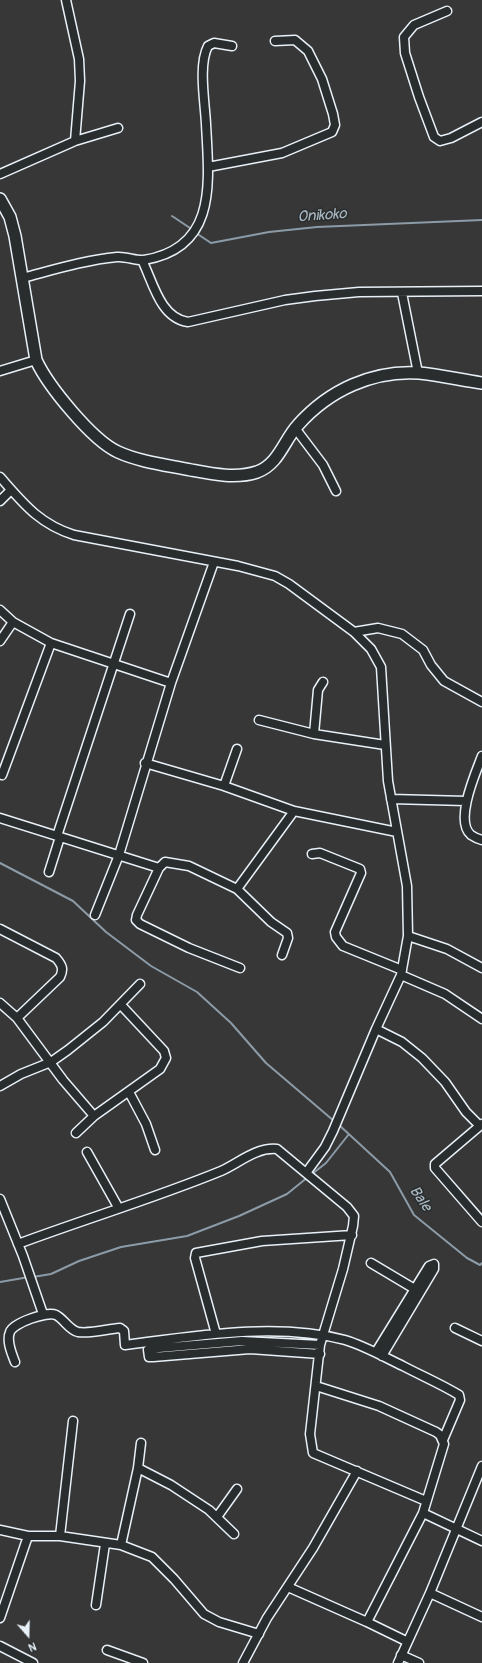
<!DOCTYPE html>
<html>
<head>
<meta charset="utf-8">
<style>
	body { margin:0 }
	#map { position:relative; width:482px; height:1663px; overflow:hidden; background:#383737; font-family:Pangolin,sans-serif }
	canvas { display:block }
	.north { position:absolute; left:8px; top:1615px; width:40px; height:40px; -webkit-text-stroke:3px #2a2d2e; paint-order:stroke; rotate:160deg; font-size:11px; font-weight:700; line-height:16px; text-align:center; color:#e8f1f8 }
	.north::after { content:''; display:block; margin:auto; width:14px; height:18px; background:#e8f1f8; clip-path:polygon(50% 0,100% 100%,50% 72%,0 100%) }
</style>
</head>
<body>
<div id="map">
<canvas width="482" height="1663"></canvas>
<div class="north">N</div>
</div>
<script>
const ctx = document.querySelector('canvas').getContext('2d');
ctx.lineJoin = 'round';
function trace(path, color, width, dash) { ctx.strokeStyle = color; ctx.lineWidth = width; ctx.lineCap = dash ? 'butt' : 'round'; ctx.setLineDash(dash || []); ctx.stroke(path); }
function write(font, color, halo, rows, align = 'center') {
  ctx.font = font + ' Pangolin,sans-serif'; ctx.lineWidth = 3; ctx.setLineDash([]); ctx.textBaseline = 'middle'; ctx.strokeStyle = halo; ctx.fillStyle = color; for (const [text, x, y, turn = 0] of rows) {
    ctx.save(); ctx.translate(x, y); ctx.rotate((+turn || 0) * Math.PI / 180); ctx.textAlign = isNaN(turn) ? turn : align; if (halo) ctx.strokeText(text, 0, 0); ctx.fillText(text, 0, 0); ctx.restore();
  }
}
const stream = new Path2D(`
	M172,216L193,230
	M196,233L211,243L269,232L317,227L482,220
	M0,863L73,901L106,932L151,966L197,992L231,1023L266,1063L334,1121
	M339,1125L390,1172L414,1215L467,1258L480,1265L482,1263
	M312,1174L326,1163L349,1134
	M33,1277L51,1274L79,1261L121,1247L187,1236L239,1216L287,1194L308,1177
	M0,1282L29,1277`);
const minor = new Path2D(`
	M66,0L79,59L80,81L75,141
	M447,11L414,25L404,37L405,53L419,97L434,137L440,141L451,138L482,122
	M208,167L282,153L332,132L335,125L333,114L322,79L308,51L295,40L275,41
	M0,174L75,141L118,128
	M142,260C153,282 160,318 188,322L285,300L315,296L359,292L482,291
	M22,278C53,270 85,260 117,257C126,256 136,261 144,260C218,248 209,182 206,124C205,102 198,65 208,46L214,43L232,46
	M402,293L418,373
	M0,371L36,360
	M295,428L323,465L336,491
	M0,477C23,503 39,524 74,535L238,566L275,576L289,584L354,632L378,628L402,634L423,650L431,665L444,681L482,702
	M0,501L11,490
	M0,610L13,622L51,643L171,683
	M0,641L13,622
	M259,720L314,734L385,745
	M314,734L318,690L323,682
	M482,756C476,772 454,821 471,835C474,837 478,839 482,840
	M145,763L224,786L294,811L397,832
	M2,775L51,643
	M224,786L237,749
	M391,799L466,801
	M0,818L159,868L165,862L189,866L237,889L271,922L287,933L288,938L282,955
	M57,836L130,614
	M312,854L320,853L360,869L361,873L335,932L336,937L343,946L402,970
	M159,868L137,915L136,920L140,924L189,948L240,968
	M49,872L60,837
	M237,889L294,811
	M95,915L119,855L171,683L214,562
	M0,929L56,958C62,965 64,969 60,977L17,1018
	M408,936L447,949L482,968
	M401,975L445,994L482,1019
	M0,1003L17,1018L63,1080L94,1116L160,1069L166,1058L164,1051L121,1005
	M376,1029L402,1042L422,1058L445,1082L466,1112L479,1125
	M0,1086L21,1074L51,1062L68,1050L103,1022L140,984
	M129,1092L146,1124L155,1150
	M482,1124L435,1164V1168L482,1222
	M76,1133L94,1116
	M87,1152L118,1207
	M306,1173L325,1147L333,1131L376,1029L401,975L408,936L407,886L388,781L381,667L371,649L354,632
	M0,1199L23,1256L43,1314
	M18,1244C85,1219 155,1198 221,1171C239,1163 256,1147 277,1149L347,1207L354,1216L353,1226L343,1269L320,1345L310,1434L313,1453L426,1501
	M371,1263L418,1291
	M455,1328L482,1341
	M216,1334L195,1258L196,1253L262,1241L352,1235
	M376,1352L429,1266L434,1264V1269L382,1356
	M320,1354L250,1349L153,1357H149L148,1350L159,1348L242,1341L320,1345
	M15,1362C12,1354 6,1341 10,1332C13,1323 47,1311 56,1315C64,1319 69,1330 78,1332C91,1334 107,1329 120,1328L124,1331L125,1345C195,1336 276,1322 345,1340C365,1346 384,1357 403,1366C422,1376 441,1384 459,1395L460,1400L443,1440
	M316,1386L379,1406L436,1432L440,1435L444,1444L423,1513L367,1622
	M138,1468L171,1485L209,1510L234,1534
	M423,1513L482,1541
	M217,1517L237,1489
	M0,1530L28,1536H60L121,1545L152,1557L174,1579L204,1614L219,1622L259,1634
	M60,1536L73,1421
	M121,1545L138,1468L141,1443
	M288,1587L367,1622L406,1641
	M430,1593L482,1617
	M96,1605L105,1544
	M0,1618L28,1536
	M0,1646L33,1663
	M107,1650L143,1663
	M401,1655L419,1663
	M243,1663L267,1618L313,1548L357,1471
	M398,1663L430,1593L482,1466`);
const major = new Path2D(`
	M0,199L10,217L15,236L36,360C48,386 92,440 118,452C140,462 167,465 191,470C212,474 236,479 257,472C279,464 284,440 298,425C329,390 373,370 419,373C440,375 461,380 482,383`);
const waterNames = [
	["Onikoko",322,216,-4],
	["Bale",420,1199,55]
];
trace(stream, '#8b9ba7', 2);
trace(minor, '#e8f1f8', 11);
trace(major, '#e8f1f8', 14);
trace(minor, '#2a2d2e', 8);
trace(major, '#2a2d2e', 11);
write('italic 15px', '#aab8c2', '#2a2d2e', waterNames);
</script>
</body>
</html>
